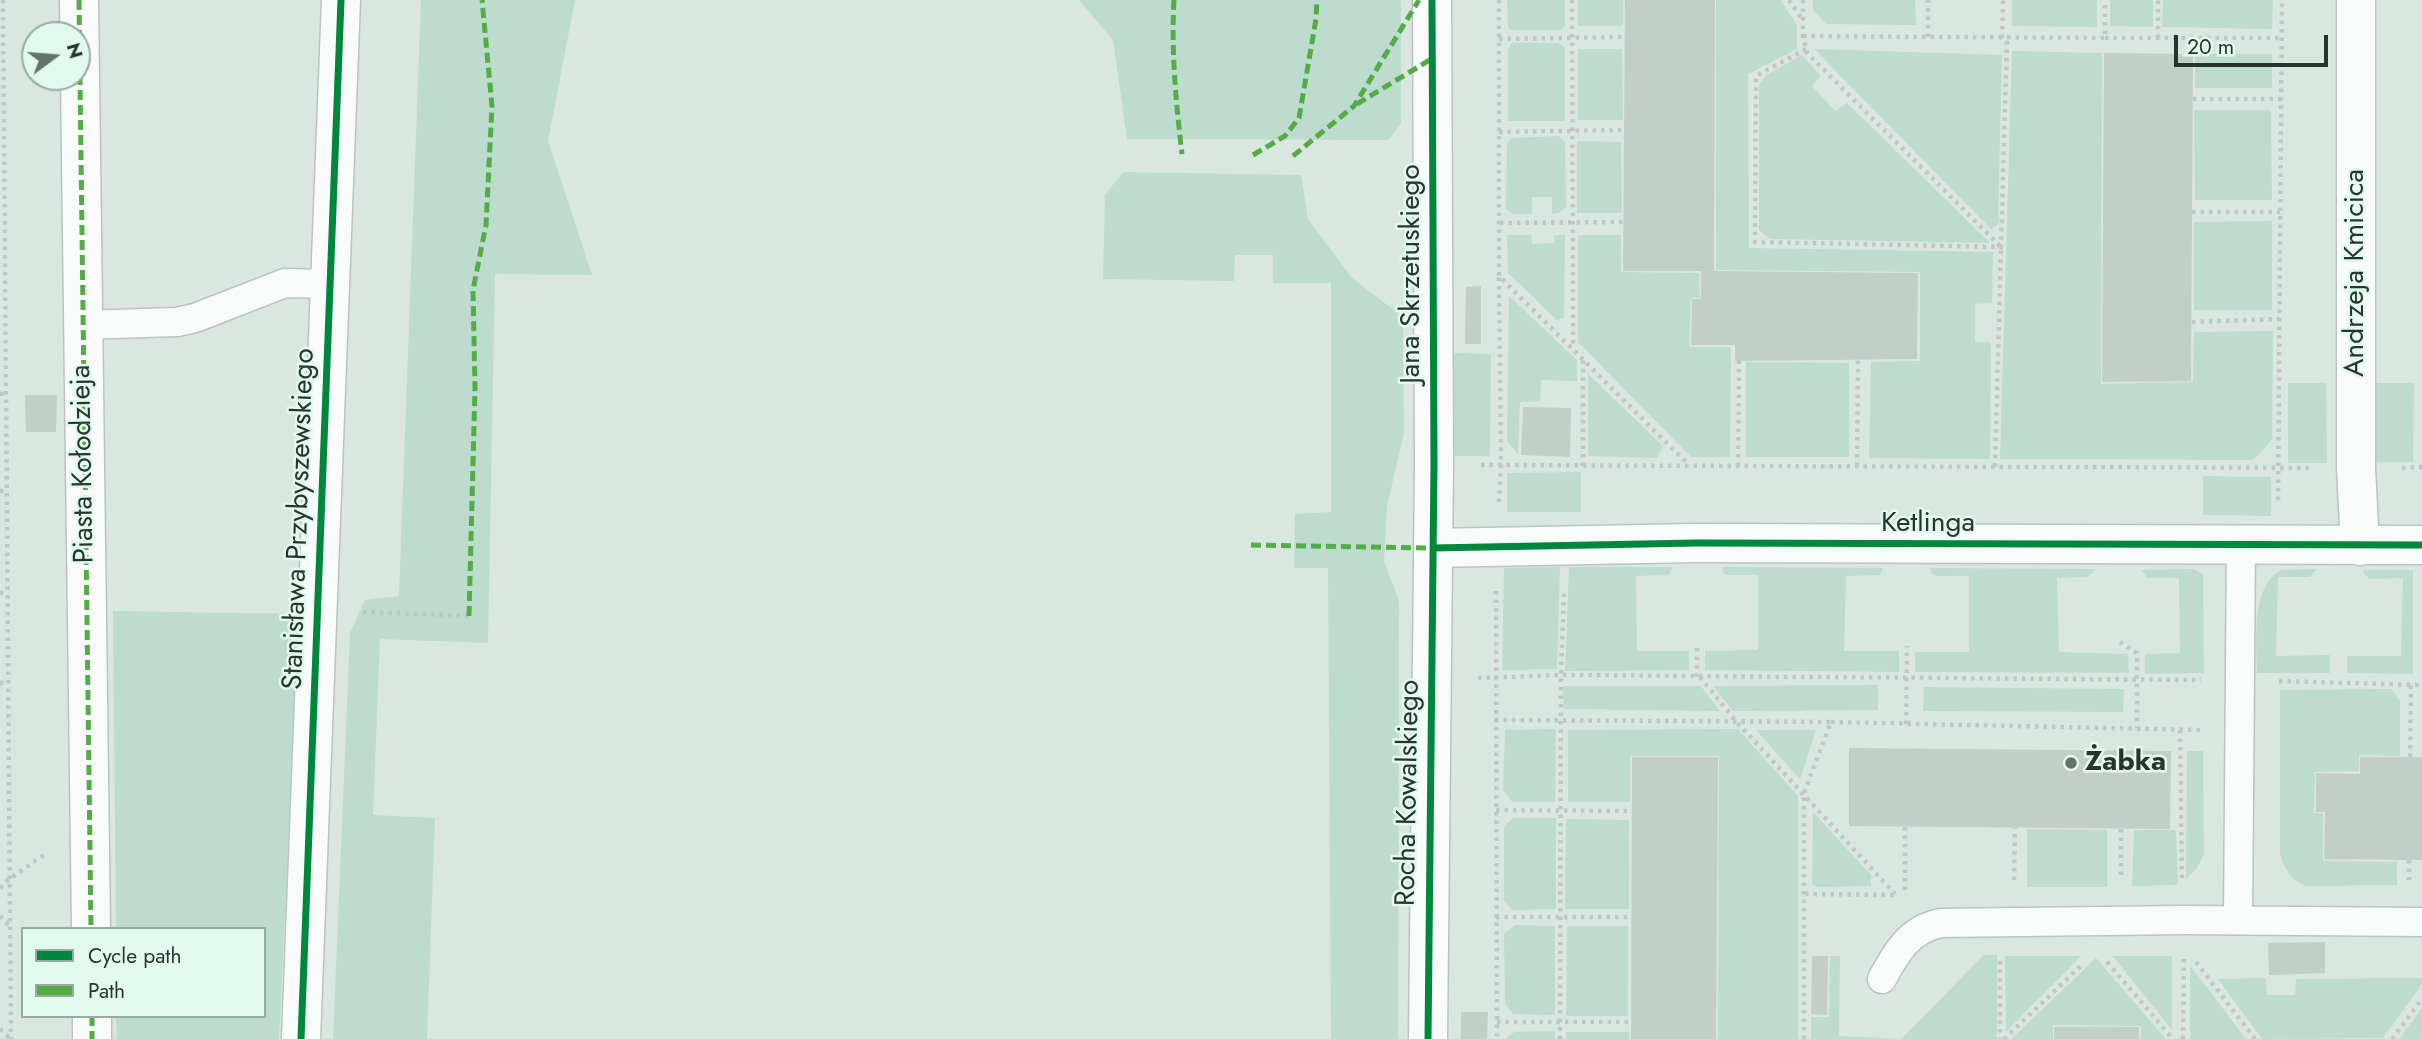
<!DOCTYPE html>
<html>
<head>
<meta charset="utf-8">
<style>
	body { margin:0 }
	#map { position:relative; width:2422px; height:1039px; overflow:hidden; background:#dae6e0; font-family:Jost,sans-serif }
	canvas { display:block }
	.legend { position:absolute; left:21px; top:927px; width:245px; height:91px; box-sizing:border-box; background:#e1f9ee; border:2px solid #98aaa2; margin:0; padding:9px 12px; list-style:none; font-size:21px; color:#2a342f }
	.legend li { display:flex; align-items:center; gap:14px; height:35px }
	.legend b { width:35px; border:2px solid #98aaa2 }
	.north { position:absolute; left:21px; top:21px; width:70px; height:70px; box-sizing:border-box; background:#e1f9ee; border:2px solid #98aaa2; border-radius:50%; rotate:74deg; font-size:19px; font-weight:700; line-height:28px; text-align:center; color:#2a342f }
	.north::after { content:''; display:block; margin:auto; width:24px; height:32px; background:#68726d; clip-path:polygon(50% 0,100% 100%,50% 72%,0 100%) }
	.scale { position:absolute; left:2174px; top:35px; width:154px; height:32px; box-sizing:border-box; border:4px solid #2a342f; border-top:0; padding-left:9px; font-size:21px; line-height:24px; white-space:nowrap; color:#2a342f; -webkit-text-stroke:5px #e1f9ee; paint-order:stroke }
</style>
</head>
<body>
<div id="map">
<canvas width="2422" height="1039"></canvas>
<ul class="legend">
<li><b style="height:9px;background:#00873e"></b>Cycle path</li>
<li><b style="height:9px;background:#53ac45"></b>Path</li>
</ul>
<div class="north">N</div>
<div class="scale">20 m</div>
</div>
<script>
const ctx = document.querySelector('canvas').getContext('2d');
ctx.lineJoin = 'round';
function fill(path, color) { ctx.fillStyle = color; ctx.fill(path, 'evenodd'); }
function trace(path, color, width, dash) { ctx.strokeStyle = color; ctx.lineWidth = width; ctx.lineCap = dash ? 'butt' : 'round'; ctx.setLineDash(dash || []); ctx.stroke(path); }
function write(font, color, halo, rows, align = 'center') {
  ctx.font = font + ' Jost,sans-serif'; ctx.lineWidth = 5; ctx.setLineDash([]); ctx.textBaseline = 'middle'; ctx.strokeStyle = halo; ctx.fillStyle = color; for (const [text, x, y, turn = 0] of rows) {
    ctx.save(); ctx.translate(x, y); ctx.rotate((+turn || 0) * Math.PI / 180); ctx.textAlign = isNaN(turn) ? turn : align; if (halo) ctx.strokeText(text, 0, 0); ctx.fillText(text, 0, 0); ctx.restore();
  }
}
const green = new Path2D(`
	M421,0H575L548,141L592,275L495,274L488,643L380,639L373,815L435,818L427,1039H333L350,633L365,600L399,596Z
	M1079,0H1401V123L1389,140L1127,139L1113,40Z
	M1507,0H1565V26L1560,30H1511L1508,27Z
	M1578,0H1623V26H1578Z
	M1716,0H1781L1797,26V49L1748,74L1749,248L1993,252L1992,303L1975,304V342H1991L1990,459L1869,458L1871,362L1920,361V272L1716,270Z
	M1813,0H1915L1916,25L1826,24L1813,10Z
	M2012,0H2097V27L2012,26Z
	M2110,0H2153V27L2110,26Z
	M2163,0H2273L2272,29L2162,27Z
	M1512,43H1559L1565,48V121H1508V49Z
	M1578,49H1622L1623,120H1578Z
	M1814,49L2002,55L1998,224L1991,229Z
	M2012,51L2102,53L2101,384L2193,382L2194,332L2273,331L2272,440L2253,460L2000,459Z
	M2195,54H2272V88H2195Z
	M1802,55L1821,76L1812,86L1835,111L1847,103L1990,243L1770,239L1759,230V85L1765,76Z
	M2194,110H2271L2272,200H2195Z
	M1559,136L1565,142L1566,207L1559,213L1552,214V197H1532V214H1513L1506,209L1507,143L1512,138Z
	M1577,141L1621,142L1622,213H1577Z
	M1123,172L1301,175L1308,219L1352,278L1403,317L1404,433L1387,506L1384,561L1399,601L1398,1039H1331L1328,568H1294L1295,514L1331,512V283H1273V255H1235L1234,281L1103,279L1105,195Z
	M2272,221V310H2194V222Z
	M1507,235H1531L1532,244L1554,243V235H1565L1564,318L1557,320L1508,273Z
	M1578,235H1621V272L1699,273L1700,298H1691L1689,347H1731L1730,457H1691L1578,342Z
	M1509,296L1577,360V381L1541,380L1540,401L1520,402L1518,454L1507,441Z
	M1453,353L1491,354L1490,456H1452Z
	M1746,362L1849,363V457H1746Z
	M1588,374L1663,446L1657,458L1588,456Z
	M2288,383H2326L2327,463H2288Z
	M2375,383H2414L2413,462H2374Z
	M1581,472V512H1507V473Z
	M2203,476L2271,477V516L2203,515Z
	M1560,567L1557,669L1502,670L1504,568Z
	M1569,567H1673L1668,575L1636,576L1637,651H1689V670L1565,671Z
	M1722,567L1883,568L1880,575L1846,576L1844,651H1899V672L1705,670V651L1758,650V575H1728L1724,574Z
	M1930,568L2095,569L2088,577L2057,578L2059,652L2128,654L2129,673L1915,672V652H1969V576H1936L1932,574Z
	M2194,569L2203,574L2204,673L2145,674V654L2180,653L2179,578H2147L2142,570Z
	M2317,569L2310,577H2278L2276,656L2330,655V673H2257C2257,644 2250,584 2282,570Z
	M2364,570H2413V674L2347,673V656H2401L2403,578L2370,579L2363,573Z
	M113,611L299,614L279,1039H117L116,1016H264V929H116Z
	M1878,685V710L1733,711L1713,686Z
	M1563,686H1701L1720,711L1564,709Z
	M1924,687L2124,689L2123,712L1923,711Z
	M2391,689L2400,701V756L2359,755V771L2315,772L2314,813H2323V861L2397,862V885L2306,886C2292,882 2284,868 2280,854V690Z
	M1556,729L1555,802H1513L1503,791L1505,730Z
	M1738,729L1798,796V1039H1718L1719,756H1630V802H1568V730Z
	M1756,730H1816L1800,779Z
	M2187,751H2203L2204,854L2197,868L2186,879Z
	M1813,812L1871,875V886L1818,887L1812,884Z
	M1514,818H1556V909L1513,910L1504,901V826Z
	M1566,819L1629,820V909H1565Z
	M2027,829L2107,830V887H2027Z
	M2134,830H2176L2178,883L2175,885L2132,886Z
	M1515,925L1555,926V1015L1513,1014L1505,1004L1504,934Z
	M1567,926H1628V1016H1566Z
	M1984,955H1997V1039H1811V1017H1829L1830,956H1840L1839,1036L1901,1039Z
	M2005,956H2081L2006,1032Z
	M2113,956H2172V1030Z
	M2096,958L2166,1039H2141V1026L2053,1025V1039H2011Z
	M2190,965L2246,1039H2190Z
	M2266,978L2267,995H2295L2296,979L2422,978V984L2383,1038L2262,1039L2218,979Z
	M2422,1008V1039H2399Z
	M1555,1031V1039H1506L1514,1032Z
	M1566,1032H1629V1039H1566Z`);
const building = new Path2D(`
	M1625,0H1715L1714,271L1918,273L1917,359L1735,361V345H1691L1692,299H1701V271H1623Z
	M2104,53L2193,54L2191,381L2102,382Z
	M1481,286V344H1465L1466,287Z
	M25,395H57L56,432H26Z
	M1523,407L1571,408L1570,457L1521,455Z
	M1849,748L2171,751L2170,829L1849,826Z
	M1632,757H1718L1716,1039H1631Z
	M2360,757H2422V860L2324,859L2325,812H2316V773L2360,774Z
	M2325,942V973L2269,975L2268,943Z
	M1812,956H1828L1827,1015L1811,1014Z
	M1461,1012H1488L1487,1039H1461Z
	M2054,1027H2139V1039H2054Z`);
const path = new Path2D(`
	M3,0L11,1039
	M1499,0V276L1689,465
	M1572,0L1573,346
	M1789,0L1802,19
	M1803,0V36L1807,53L2001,247L1995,467
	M1803,36L2105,38V0
	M1928,37V0
	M2002,38L2003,0
	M2105,38H2281
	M2158,38V0
	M1499,39L1624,37
	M1806,49L1756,76L1755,242L2001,247L2007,38
	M2193,99H2281
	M1499,132L1624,130
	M2192,212H2280
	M1500,223L1623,222
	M2192,322L2279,319
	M0,394H7
	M1481,465L2309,468
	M1583,466V358
	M1738,466L1739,360
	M1857,466L1858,360
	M2402,468L2422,467
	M0,491H7
	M2278,500L2282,0
	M1499,502L1501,465L1499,276
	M1496,591L1497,1039
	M0,593H8
	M363,612L469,616
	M2120,642L2137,653V728
	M1697,677V646
	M1700,677L1735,720L1895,894
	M1478,678L1561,675L2201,680
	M2279,681L2422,685
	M0,683H8
	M1495,720L1831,722L1804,793V1039
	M1831,722L2200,730
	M1906,724L1907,646
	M2180,730L2182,879
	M2410,757L2411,685
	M1496,810L1631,811
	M1905,827V891
	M2121,829V880
	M2409,860V880
	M2014,880L2015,828
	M0,888L9,879L44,855
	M1805,894L1898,895
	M0,916L9,926
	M1496,917H1630
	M2000,961V1039
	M2107,962L2173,1039
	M2196,962L2255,1039
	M1497,1022H1631
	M0,1029L11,1039
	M1560,1039L1561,675L1564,592
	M2004,1039L2084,963
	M2183,1039L2184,959
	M2392,1039L2422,999`);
const service = new Path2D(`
	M82,325L177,322L195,318L285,283L330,284
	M2238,920L2241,544
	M1882,979C1896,953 1909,929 1941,923L2184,920L2422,922`);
const minor = new Path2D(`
	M79,0L91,929
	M2356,0V468L2360,546
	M1433,548L1696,543L2422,545
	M92,1016V1039
	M301,1039L341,0
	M1428,1039L1434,464L1432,0`);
const quiet = new Path2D(`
	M79,0L91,929
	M1174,0C1171,51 1176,103 1182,154
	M1357,104L1433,58
	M1253,155L1285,136L1299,118L1316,19L1317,0
	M1293,156L1354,106L1419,0
	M1251,545L1433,548
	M469,616L475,388L473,290L486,225L492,106L482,0
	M92,1016V1039`);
const cycleway = new Path2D(`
	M1433,548L1696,543L2422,545
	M301,1039L341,0
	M1428,1039L1434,464L1432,0`);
const markers = [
	[2071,763,7,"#68726d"]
];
const streetNames = [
	["Andrzeja Kmicica",2356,273,-90],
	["Jana Skrzetuskiego",1412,274,-90],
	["Piasta Kołodzieja",84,464,-91],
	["Stanisława Przybyszewskiego",300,519,-88],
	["Ketlinga",1928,524],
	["Rocha Kowalskiego",1409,793,-89]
];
const poiNames = [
	["Żabka",2085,763]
];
fill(green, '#bddcce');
fill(building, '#c4cec9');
trace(service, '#b9c4bf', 31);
trace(minor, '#b9c4bf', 41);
trace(path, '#c1c5c3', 4.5, [3.5, 5]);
trace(service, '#f9fbfa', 28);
trace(minor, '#f9fbfa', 38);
trace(quiet, '#53ac45', 5, [10, 5]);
trace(cycleway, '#00873e', 7);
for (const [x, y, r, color] of markers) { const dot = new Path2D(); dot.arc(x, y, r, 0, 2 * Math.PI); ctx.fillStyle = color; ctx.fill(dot); trace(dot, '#e1f9ee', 2.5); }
write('28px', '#2a342f', '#e1f9ee', streetNames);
write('bold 28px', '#2a342f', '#e1f9ee', poiNames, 'left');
</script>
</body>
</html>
